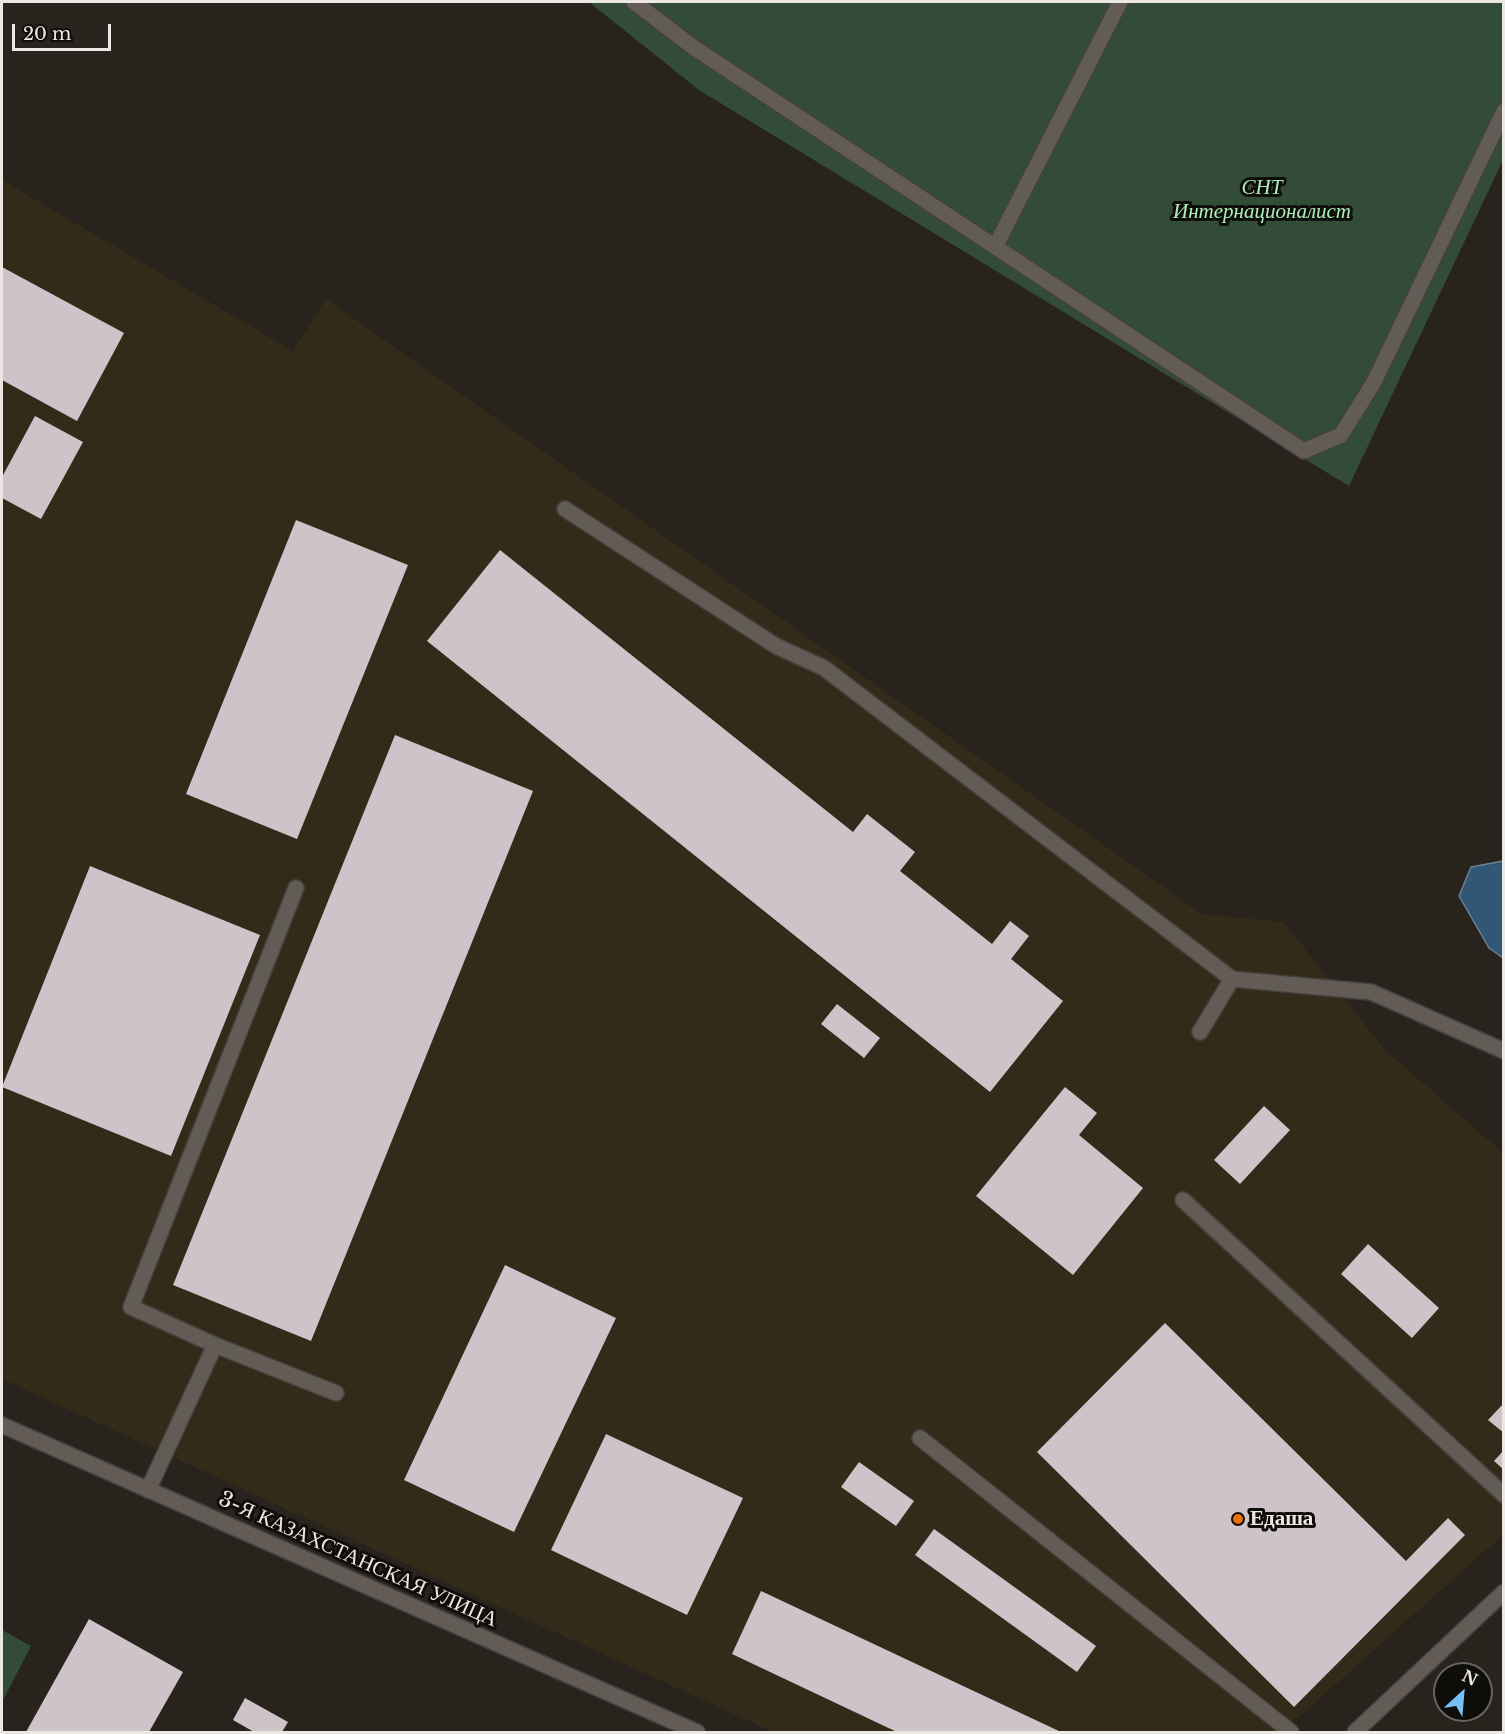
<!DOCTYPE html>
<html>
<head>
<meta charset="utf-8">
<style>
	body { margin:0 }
	#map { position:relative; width:1505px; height:1734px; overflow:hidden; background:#29231d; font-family:"Libre Baskerville",serif }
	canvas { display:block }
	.frame { position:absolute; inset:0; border:3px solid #ebe7e3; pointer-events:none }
	.north { position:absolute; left:1433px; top:1662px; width:60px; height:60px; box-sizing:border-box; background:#0f0d0a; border:2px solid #676461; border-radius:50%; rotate:26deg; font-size:16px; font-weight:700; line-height:24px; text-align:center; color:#ebe7e3 }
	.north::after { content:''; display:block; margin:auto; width:21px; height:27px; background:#76c0f7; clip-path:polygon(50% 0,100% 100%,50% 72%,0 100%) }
	.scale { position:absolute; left:12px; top:24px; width:99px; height:27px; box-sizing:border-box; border:3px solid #ebe7e3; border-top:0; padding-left:8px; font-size:18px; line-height:21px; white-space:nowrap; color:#ebe7e3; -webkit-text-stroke:4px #0f0d0a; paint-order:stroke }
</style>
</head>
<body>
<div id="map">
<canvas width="1505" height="1734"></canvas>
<div class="frame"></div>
<div class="north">N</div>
<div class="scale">20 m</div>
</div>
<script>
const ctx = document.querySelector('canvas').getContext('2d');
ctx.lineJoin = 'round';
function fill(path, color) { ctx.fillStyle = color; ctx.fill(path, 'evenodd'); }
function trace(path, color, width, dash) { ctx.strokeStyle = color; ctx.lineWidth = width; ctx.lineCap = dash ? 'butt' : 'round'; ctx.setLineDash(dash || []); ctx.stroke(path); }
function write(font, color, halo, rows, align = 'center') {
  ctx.font = font + ' "Libre Baskerville",serif'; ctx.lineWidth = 6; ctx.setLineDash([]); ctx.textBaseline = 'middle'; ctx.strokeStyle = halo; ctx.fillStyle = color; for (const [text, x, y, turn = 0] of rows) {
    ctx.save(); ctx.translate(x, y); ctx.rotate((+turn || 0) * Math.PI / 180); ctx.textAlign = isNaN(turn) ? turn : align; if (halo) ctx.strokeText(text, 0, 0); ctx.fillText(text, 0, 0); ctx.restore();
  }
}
const industrial = new Path2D(`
	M2,180L293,351L326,299L1202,914L1284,922L1384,1049L1503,1153V1535L1282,1732H773L2,1379Z`);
const green = new Path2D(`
	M589,2H1503V160L1349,486L699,90Z
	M2,1630L31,1646L2,1702Z`);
const water = new Path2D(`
	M1503,861H1504L1503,958L1489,948L1459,896L1471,867Z`);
const building = new Path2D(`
	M2,267L124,333L77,421L2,380Z
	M35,416L83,442L41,519L2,498V477Z
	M296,520L408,565L297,839L186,794Z
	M500,550L853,832L867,814L915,852L900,871L992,944L1010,921L1029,936L1011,959L1063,1001L990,1092L427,641Z
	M395,735L533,791L311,1341L173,1285Z
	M90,866L260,935L171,1156L2,1087Z
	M837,1004L880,1038L864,1058L821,1024Z
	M1065,1087L1097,1113L1079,1135L1143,1188L1073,1275L976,1196Z
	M1264,1106L1290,1130L1240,1184L1214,1160Z
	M1368,1244L1439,1308L1412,1338L1341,1274Z
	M505,1265L616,1318L514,1532L404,1480Z
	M1165,1323L1406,1561L1448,1518L1465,1535L1294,1707L1037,1452Z
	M1504,1403V1433L1488,1420Z
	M606,1434L743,1498L687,1615L551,1550Z
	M1504,1450V1470L1494,1461Z
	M859,1462L914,1501L896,1526L841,1487Z
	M934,1529L1096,1646L1077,1672L915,1555Z
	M761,1591L1061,1732H897L732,1654Z
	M89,1619L183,1672L149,1732H26Z
	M245,1698L288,1722L282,1732H254L233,1720Z`);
const minor = new Path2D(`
	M634,2L693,47L1304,451L1341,435L1374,382L1504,111
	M996,245L1120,2
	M565,509L776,646L824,668L1232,979
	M296,888L131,1307L215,1345L336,1393
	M1200,1032L1232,979L1371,992L1504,1051
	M1183,1200L1504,1495
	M2,1425L697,1732
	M920,1438L1291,1732
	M148,1490L215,1345
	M1355,1732L1504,1592`);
const markers = [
	[1238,1519,6,"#e8710a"]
];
const parkNames = [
	["СНТ",1262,188],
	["Интернационалист",1262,212]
];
const poiNames = [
	["Едаша",1250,1519]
];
const streetNames = [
	["3-Я КАЗАХСТАНСКАЯ УЛИЦА",358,1560,24]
];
fill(industrial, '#332a1a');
fill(green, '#334c38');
fill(water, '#315676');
trace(water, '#698297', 1.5);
fill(building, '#cec3c8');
trace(minor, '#45413d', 18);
trace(minor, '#635c56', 15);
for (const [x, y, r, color] of markers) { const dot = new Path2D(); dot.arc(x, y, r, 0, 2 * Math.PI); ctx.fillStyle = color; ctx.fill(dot); trace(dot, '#0f0d0a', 2); }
write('italic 21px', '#aceeb9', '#0f0d0a', parkNames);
write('bold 21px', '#ebe7e3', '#0f0d0a', poiNames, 'left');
write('21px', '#ebe7e3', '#0f0d0a', streetNames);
</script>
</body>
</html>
